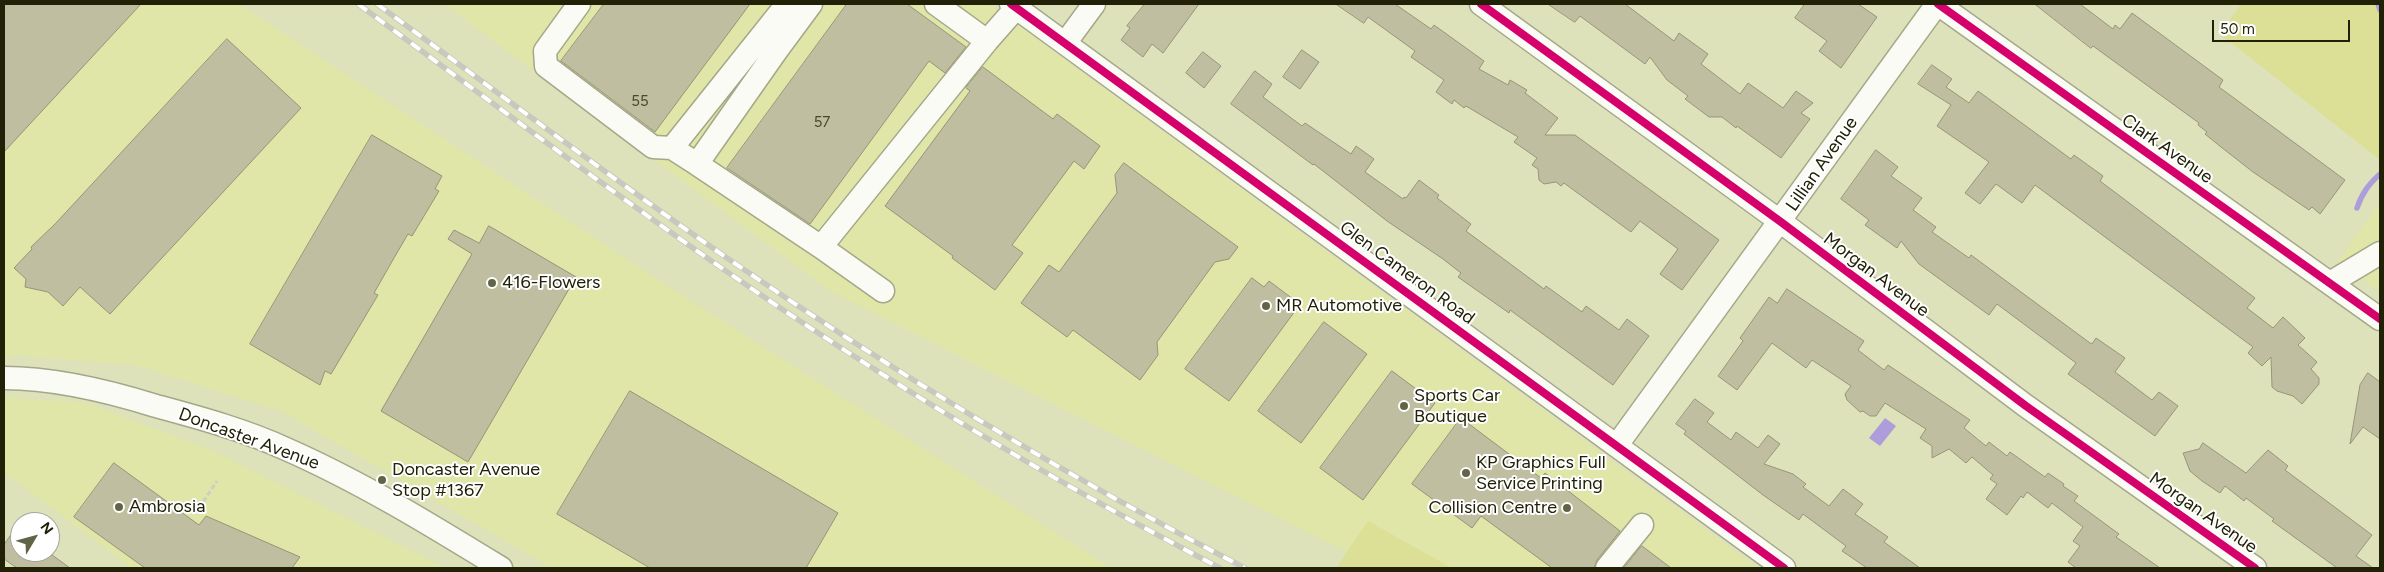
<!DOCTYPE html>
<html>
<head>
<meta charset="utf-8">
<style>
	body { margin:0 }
	#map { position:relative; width:2384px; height:572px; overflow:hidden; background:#dee2bb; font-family:Figtree,sans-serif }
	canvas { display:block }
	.frame { position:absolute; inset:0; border:5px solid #202106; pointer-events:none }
	.north { position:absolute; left:10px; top:512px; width:50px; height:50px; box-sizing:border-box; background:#fff; border:1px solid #a6a69b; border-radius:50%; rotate:53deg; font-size:14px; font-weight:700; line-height:20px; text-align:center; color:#202106 }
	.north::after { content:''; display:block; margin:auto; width:18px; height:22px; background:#626545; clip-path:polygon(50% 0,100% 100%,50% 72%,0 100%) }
	.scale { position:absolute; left:2212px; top:20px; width:138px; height:22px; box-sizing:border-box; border:2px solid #202106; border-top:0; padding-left:6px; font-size:15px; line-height:18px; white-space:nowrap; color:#202106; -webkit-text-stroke:4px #fff; paint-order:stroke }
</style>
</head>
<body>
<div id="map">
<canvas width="2384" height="572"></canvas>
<div class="frame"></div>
<div class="north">N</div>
<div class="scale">50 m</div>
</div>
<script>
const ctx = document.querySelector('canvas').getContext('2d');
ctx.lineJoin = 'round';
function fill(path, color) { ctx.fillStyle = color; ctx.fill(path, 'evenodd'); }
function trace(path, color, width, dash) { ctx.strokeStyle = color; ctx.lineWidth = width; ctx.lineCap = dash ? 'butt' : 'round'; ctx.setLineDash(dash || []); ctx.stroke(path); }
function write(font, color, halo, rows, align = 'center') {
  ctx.font = font + ' Figtree,sans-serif'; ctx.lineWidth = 4; ctx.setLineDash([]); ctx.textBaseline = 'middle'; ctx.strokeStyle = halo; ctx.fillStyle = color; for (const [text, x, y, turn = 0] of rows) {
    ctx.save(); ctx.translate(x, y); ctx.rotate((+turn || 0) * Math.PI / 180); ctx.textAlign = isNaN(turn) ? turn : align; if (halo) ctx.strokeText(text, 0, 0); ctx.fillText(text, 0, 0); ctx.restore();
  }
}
const built = new Path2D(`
	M4,4H239L686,298L1111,568H552L281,411L135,365L4,355Z
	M444,4H989L1758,568H1378L832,292Z
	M2380,203V292L2338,261Z
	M4,397L86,403L212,450L446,568H131L4,472Z`);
const green = new Path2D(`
	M2241,4H2380V160L2220,34Z
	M1368,521L1452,568H1336Z`);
const water = new Path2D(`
	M1885,418L1896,426L1880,446L1869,438Z`);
const stream = new Path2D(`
	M2378,4L2380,10
	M2357,208C2362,193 2369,184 2380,174`);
const building = new Path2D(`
	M4,4H141L4,152Z
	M604,4H750L655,132L561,61Z
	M847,4H907L966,47L945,73L929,61L810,224L727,168Z
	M1145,4H1199L1163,53L1152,44L1143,57L1121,40L1130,28L1127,26Z
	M1336,4H1395L1431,29L1434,25L1484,61L1479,69L1508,85L1510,80L1527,90L1525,93L1558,118L1545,135H1575L1719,240L1682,290L1660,274L1678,249L1640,221L1631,232L1564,183L1561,186L1556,182L1544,184L1539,180L1538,169L1532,165L1537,158L1514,142L1518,137L1466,106L1464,108L1454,100L1452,104L1436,92L1444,80L1411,57L1415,51L1368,17L1364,23Z
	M1548,4H1625L1674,41L1679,33L1708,54L1701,64L1740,94L1748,83L1783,108L1796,91L1813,103L1801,113L1810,119L1781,158L1737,126L1736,128L1722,117H1709L1685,99L1688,96L1667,80L1650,57L1645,64L1580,16L1575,22Z
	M1805,4H1858L1877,17L1841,68L1819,51L1827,41L1795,18Z
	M2035,4H2080L2113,29L2115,25L2120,29L2132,13L2223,80L2219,87L2345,180L2320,214L2312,207L2309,210L2253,172L2221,147L2205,134L2207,132L2198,125L2199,123L2093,46L2091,48Z
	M227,39L301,108L110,314L80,287L63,306L48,292L25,287L26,279L14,268L32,249L31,247L55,224Z
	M1302,50L1319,62L1300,89L1283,77Z
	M1203,52L1221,66L1204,88L1186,73Z
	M1932,65L1952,79L1946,87L1969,103L1978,91L2071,159L2074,155L2103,176L2100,181L2255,298L2247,308L2273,328L2283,317L2305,338L2298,345L2317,362L2311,369L2319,378V384L2302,404L2293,396L2277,391L2272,387L2271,357L2262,366L2248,353L2253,347L2035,185L2022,203L1996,184L1980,204L1965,193L1989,162L1937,126L1951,105L1918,84Z
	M983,67L1053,119L1057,114L1100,146L1084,169L1074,161L1012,245L1023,253L995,290L952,258L953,256L885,206L970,91L966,88Z
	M1255,71L1272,84L1263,97L1302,126L1305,123L1351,154L1356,146L1374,159L1365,172L1403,199L1404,197L1406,198L1419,180L1439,195L1437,198L1471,224L1466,231L1544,289L1546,286L1582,312L1586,306L1619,330L1627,319L1649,336L1613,385L1510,310L1509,313L1458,277L1461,273L1443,259L1387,221L1314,164L1313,165L1231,104Z
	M372,135L442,176L435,189L439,191L412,236L408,234L394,258L374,293L378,295L331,374L325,371L320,385L250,344Z
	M1876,150L1898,167L1891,176L1922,198L1913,210L1936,227L1932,232L1969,258L1971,255L2090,343L2092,344L2096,338L2125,358L2115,372L2152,400L2159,392L2178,406L2155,436L2068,374L2076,363L1997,304L1989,315L1919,264L1901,241L1897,248L1865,225L1869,220L1841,199Z
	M1124,163L1238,247L1229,259L1215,262L1157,342L1158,355L1140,380L1073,330L1067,337L1021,303L1049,265L1059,272L1117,193L1115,175Z
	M489,226L576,277L468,462L381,411L472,254L448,239L454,230L479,243Z
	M1252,278L1264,287L1269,281L1297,302L1295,305L1298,307L1229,401L1185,369Z
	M1787,289L1864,341L1858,350L1884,370L1888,365L1970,420L1964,428L1986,446L1989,442L2007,456L2010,452L2045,477L2048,473L2064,484L2063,486L2078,496L2074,501L2119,534L2116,537L2160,568H2076L2068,562L2080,546L2073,541L2083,527L2052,503L2048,508L2027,492L2023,498L2021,496L2007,515L1986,499L1997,484L1990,479L1993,475L1972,457L1966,463L1949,449L1932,458V446L1920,438L1926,429L1885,403L1876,416H1870L1863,411L1860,412L1847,400L1845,394L1851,386L1812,360L1806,368L1772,343L1737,390L1718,376L1743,341L1740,338L1769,297L1777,303Z
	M1324,322L1367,354L1301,443L1258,411Z
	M1392,371L1435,403L1363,500L1320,468Z
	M2368,373L2380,382V439L2363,427L2350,444L2360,385Z
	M630,391L838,513L806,568H650L557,514Z
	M1695,399L1714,413L1707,422L1731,440L1736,432L1758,448L1768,435L1780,444L1764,464L1793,474L1806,484L1803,487L1829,506L1843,489L1863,504L1855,514L1888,537L1884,542L1920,568H1867L1842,551L1846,546L1803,514L1799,520L1763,495L1684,434L1686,431L1676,424Z
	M1461,418L1541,478L1545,473L1620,531L1597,560L1594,568H1552L1481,516L1472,528L1412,484Z
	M2203,443L2246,473L2268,450L2288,466L2285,470L2372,535L2356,556L2373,568H2337L2272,521L2274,519L2246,498L2244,501L2225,486L2220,493L2202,481L2190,471L2183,453L2199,449Z
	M114,463L199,525L206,516L300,557L292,568H145L74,517Z
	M20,522V552H48L70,568H17L4,559V545Z
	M1642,546L1671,568H1624Z`);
const path = new Path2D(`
	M195,514L217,481`);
const minor = new Path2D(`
	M579,4L545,51L546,66L653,147L672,148
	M936,4L987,41L1016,8
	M1011,4L1784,568
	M1481,4L1781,222L2026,406L2255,568
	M1938,4L2380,319
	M761,38L777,50L697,164L672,148L787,4
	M1066,42L1094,4
	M777,50L811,4
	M697,164L821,247L987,41
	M821,247L883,291
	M2330,283L2380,253
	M4,378C55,378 108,391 156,406C200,418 245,430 286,449C361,482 431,525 501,568
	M1617,445L1937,4
	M1607,568L1642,525`);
const rail = new Path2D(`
	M358,4C479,93 599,183 723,269C882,379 1049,479 1220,568
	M377,4C493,89 608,176 727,258C893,372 1066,476 1245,568`);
const cycleway = new Path2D(`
	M1011,4L1784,568
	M1481,4L1781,222L2026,406L2255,568
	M1938,4L2380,319`);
const markers = [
	[492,283,5,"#626545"],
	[1266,306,5,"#626545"],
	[1404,406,5,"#626545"],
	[1466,473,5,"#626545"],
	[382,480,5,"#626545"],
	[119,507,5,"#626545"],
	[1567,508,5,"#626545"]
];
const numberNames = [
	["55",640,102],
	["57",822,123]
];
const streetNames = [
	["Clark Avenue",2167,149,35],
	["Lillian Avenue",1822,164,-55],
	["Glen Cameron Road",1407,273,36],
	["Morgan Avenue",1876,275,37],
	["Doncaster Avenue",249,439,20],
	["Morgan Avenue",2203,513,35]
];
const poiNames = [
	["416-Flowers",502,283],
	["MR Automotive",1276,306],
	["Sports Car",1414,396],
	["Boutique",1414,417],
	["KP Graphics Full",1476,463],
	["Service Printing",1476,484],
	["Doncaster Avenue",392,470],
	["Stop #1367",392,491],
	["Ambrosia",129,507],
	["Collision Centre",1557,508,"right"]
];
fill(built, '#e0e5a8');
fill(green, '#dbe096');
fill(water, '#ad9ddb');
trace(stream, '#ad9ddb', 5.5);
fill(building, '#c0bea0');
trace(building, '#979577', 1);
trace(minor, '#a4a788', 25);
trace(path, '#cecfc4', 3, [5, 2.5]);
trace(minor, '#fafbf5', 22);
trace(rail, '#c8c8be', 5.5);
trace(rail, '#fff', 4, [11]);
trace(cycleway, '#d6006c', 8);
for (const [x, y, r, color] of markers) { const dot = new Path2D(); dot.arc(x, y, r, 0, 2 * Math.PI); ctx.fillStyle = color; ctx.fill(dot); trace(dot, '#fff', 2); }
write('15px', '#48482c', null, numberNames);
write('18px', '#202106', '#fff', streetNames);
write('18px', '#202106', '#fff', poiNames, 'left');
</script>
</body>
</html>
